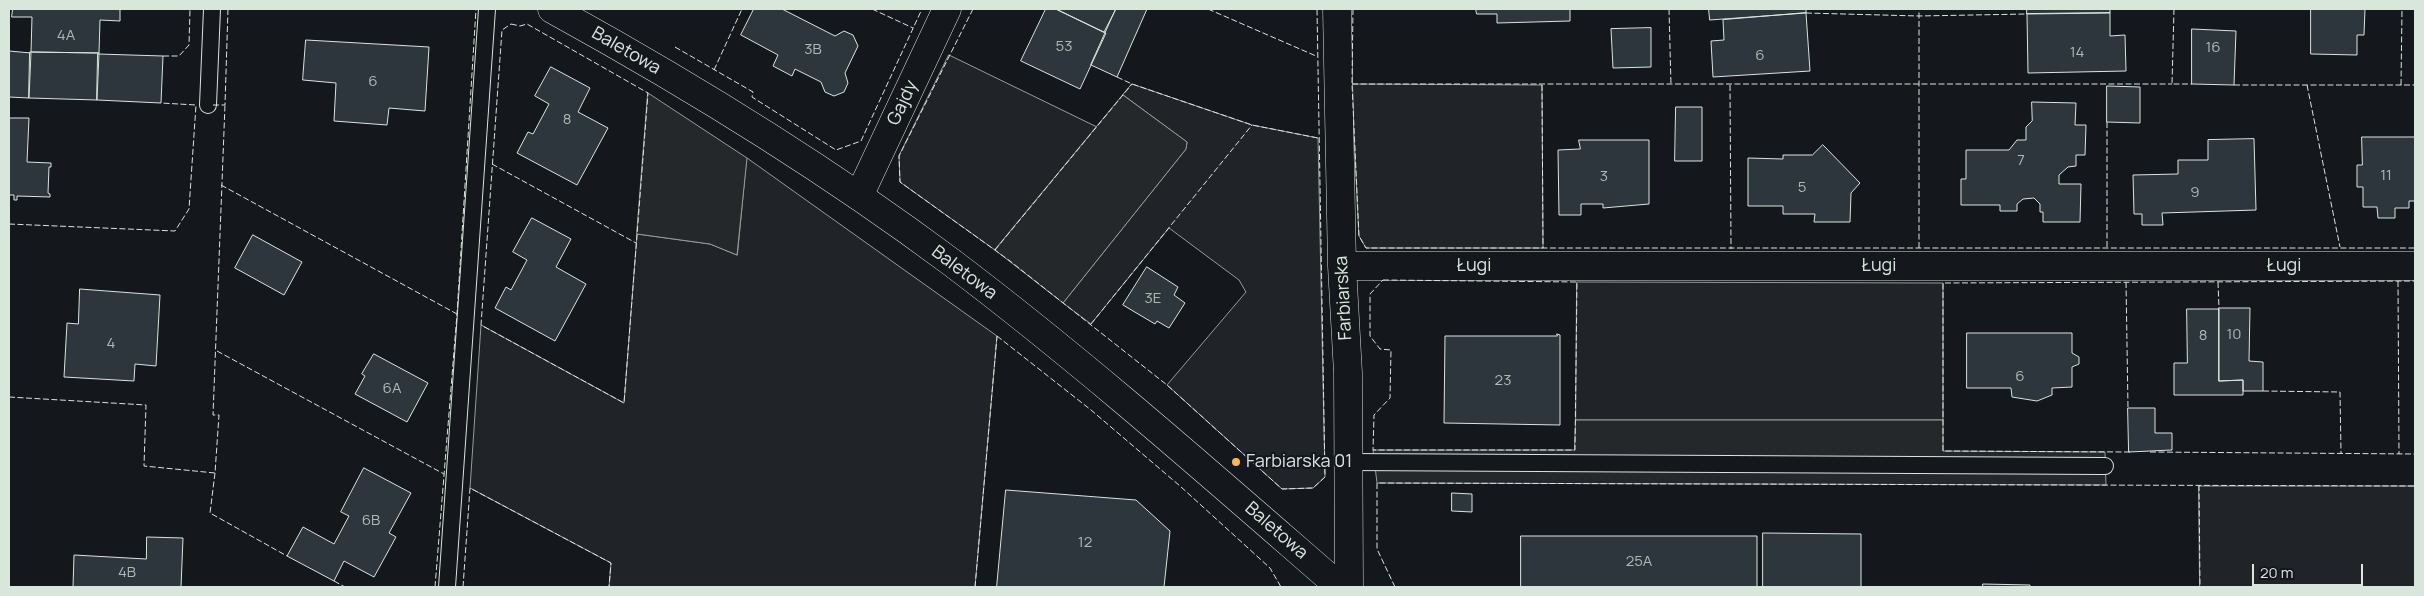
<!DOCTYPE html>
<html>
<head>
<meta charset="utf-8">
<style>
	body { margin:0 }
	#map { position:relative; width:2424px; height:596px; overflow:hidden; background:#14181c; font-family:Manrope,sans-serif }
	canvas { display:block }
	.frame { position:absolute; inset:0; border:10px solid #d8e6dc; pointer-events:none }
	.scale { position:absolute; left:2252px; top:564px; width:111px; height:22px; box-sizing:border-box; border:2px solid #d8e6dc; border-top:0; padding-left:6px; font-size:15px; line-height:18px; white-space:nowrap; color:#d8e6dc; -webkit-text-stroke:4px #14181c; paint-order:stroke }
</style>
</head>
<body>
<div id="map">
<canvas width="2424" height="596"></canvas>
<div class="frame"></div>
<div class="scale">20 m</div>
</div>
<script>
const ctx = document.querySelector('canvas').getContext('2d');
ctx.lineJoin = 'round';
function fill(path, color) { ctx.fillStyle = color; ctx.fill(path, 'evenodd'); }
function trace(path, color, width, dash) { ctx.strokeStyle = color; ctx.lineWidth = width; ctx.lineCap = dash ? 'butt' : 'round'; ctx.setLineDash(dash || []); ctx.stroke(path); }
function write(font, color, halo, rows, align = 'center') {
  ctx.font = font + ' Manrope,sans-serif'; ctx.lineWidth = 4; ctx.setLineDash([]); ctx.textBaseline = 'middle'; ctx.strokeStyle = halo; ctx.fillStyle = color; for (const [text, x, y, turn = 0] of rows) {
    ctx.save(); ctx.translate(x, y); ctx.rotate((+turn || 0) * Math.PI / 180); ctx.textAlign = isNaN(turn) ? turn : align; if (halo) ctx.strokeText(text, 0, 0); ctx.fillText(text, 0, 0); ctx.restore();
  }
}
const green = new Path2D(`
	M949,55L1097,127L995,250L900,182L899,156Z
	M1132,84L1252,125L1318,138L1325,477L1313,488L1282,489L1167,385L1246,292L1239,280L1169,228L1091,324L1063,303L1186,149L1187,142L1123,95Z
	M1352,84L1542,85L1543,248H1366L1359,236Z
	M747,158L997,336L975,587H609L611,563L470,488L481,325L624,403L637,234L710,244L737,255Z
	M1577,282L1943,283V420H1576Z
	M2199,486H2415V587H2200Z`);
const parking = new Path2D(`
	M648,93L747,158L737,255L710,244L637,234Z
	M1123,95L1187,142L1186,149L1063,303L995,250Z
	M1576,420H1943V451L2105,452L2106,485L1377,483L1373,450H1574Z`);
const building = new Path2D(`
	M13,9H120V21L100,20L99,53L31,52L32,17H12Z
	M754,9H782L835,36L844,31L853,35L858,46L845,73L848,83L844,92L834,96L825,92L821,82L795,69L792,76L773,66L778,55L741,35Z
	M1046,9H1056L1106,33L1080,89L1021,61Z
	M1056,9H1116L1104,32Z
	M1116,9H1147L1117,77L1091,65Z
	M1476,9H1570V21L1497,23V14H1477Z
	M1709,9H1806V13L1710,20Z
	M2027,9H2110V13L2027,14Z
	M2311,9H2365L2364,35H2357V55L2311,54Z
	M1806,13L1810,71L1713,77L1711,41L1724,40L1723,20Z
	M2110,13V36L2125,35L2126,71L2028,73L2027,14Z
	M1651,28V67L1613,68L1611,29Z
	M2192,29L2236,31L2234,85L2192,84Z
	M306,40L429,47L425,111L389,108L387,125L334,121L336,83L303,80Z
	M9,51L31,53L29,98L9,97Z
	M30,52L99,53L97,100L29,98Z
	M98,54L163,56L161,103L97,100Z
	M551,67L590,88L578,112L608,128L577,185L517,153L528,132L533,134L549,104L535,96Z
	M2107,86L2140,87V123L2107,122Z
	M2032,102L2076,103L2075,125H2086L2085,155H2076V166L2068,167L2059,175V184H2081L2080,222H2043V212H2040V204L2034,198L2023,199L2017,204V211H2000V205H1961V179H1966V150H2009L2017,140H2026V127L2032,121Z
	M1676,107H1702V161H1675Z
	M9,118H29L27,162L51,163V167H49L48,193L50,194V197L17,196V200H14V195H9Z
	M2362,137H2415V201H2409V208H2395V218H2378L2377,207H2363V187H2357V165H2362Z
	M2254,139L2256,210L2162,213L2163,225H2142V214H2134L2133,175L2178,174V160H2208V140Z
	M1579,140H1649V204L1603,208V204H1581V215H1559L1558,150L1580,149Z
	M1823,145L1860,183L1851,193L1850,222H1814L1815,214H1783V206H1748V158L1783,159V155H1812Z
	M532,218L571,239L556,267L586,284L555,341L495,308L506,287L511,290L527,260L513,252Z
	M253,235L302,262L284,295L235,268Z
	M1147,267L1178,287L1174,295L1185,303L1169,328L1157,321L1155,324L1123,305Z
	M80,289L160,295L156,366L135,364L134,381L64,377L67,323L78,324Z
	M2219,308H2250L2249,361L2263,362V391H2243V380L2219,381Z
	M2187,309H2219V381L2243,380V395H2174V363H2187Z
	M1967,333H2072V353L2079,357V364L2072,367V387L2052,388V395L2037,401L2012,397L2011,388H1967Z
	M1557,334L1560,335V425L1444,423L1445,336H1557Z
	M374,354L428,383L407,422L355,394L365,376L362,374Z
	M2128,408H2155V433H2172V450L2129,452Z
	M364,468L411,493L389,533L396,537L374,577L344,561L334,581L287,556L303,527L334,544L349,516L341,512Z
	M1006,490L1136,500L1170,531L1164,587H997Z
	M1452,493L1472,494V512L1452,511Z
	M1763,533L1861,534V587H1763Z
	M1521,536H1757V587H1521Z
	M147,537L183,538L181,587H73L74,555L146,559Z
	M1983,584L2030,585V587H1983Z`);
const service = new Path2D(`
	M208,105L212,9
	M1348,462L2105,466
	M447,587L487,9`);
const minor = new Path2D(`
	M1337,9L1342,266L1348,373L1349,587
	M859,196L947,9
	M1342,266H2415`);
const tertiary = new Path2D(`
	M552,9C690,85 825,168 951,262C1086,364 1212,476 1340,587`);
const fence = new Path2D(`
	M872,9L913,28
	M973,9L899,156L900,182L1010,261L1167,385L1282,489L1313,488L1325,477L1317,9
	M1208,9L1316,56
	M1353,9L1352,84L1359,236L1366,248H2415
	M1669,9L1671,85
	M2174,9L2172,84H2192
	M1806,13L1919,16L2027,14
	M511,24L520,26L527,24L648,93L624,403L481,325L502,30Z
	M675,47L753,92L752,97L836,150L861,141L922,9
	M163,56H179L189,45L190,9
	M714,70L742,9
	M1117,77L1132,84L1252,125L1318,138
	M1352,84H2172
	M1542,85L1543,248
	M1730,85L1731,249
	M2234,85H2415
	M2307,85L2340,247
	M2401,85L2402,9
	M213,105H225L228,9
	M492,164L636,243
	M221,185L457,314
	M9,224L175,231L189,209L196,105L161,103
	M2107,247V122
	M1919,248V9
	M995,250L1132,84
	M1383,280L1577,282L1575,450H1373L1374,415L1390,398L1391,350L1380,349L1370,336V294Z
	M2398,281L2399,454
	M2126,282L2128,408
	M2218,282L2219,308
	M1091,324L1252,125
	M997,336L1091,410L1180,486L1270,568L1281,587
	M217,351L444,474
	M2263,391L2340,392L2341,453
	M9,397L146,405L144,466L215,473L219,415H213L225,105
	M2130,452L1943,451V283L2415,281
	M2150,452L2415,454
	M215,473L210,513L287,556
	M2199,485L2200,587
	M334,581L345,587
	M435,587L457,314L476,9
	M463,587L470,488L611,563L609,587
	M975,587L997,336
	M1395,587L1377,549V483L2415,486`);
const markers = [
	[1236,462,5,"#ffb74d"]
];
const numberNames = [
	["4A",66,36],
	["53",1064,47],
	["16",2213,48],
	["3B",813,50],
	["14",2077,53],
	["6",1760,56],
	["6",373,82],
	["8",567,120],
	["7",2021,161],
	["11",2386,176],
	["3",1604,177],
	["5",1802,188],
	["9",2195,193],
	["3E",1153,299],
	["10",2234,335],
	["8",2203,336],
	["4",111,344],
	["6",2020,377],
	["23",1503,381],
	["6A",392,389],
	["6B",371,521],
	["12",1085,543],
	["25A",1639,562],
	["4B",127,573]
];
const streetNames = [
	["Baletowa",626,51,30],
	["Gajdy",903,103,-65],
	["Ługi",1474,266],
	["Ługi",1879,266],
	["Ługi",2284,266],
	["Baletowa",964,273,37],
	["Farbiarska",1344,298,-93],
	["Baletowa",1276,531,41]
];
const poiNames = [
	["Farbiarska 01",1246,462]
];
fill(green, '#202428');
trace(green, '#939e99', 1);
fill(parking, '#24282b');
trace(parking, '#939e99', 1);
fill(building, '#2c363c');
trace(building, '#d8e6dc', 1);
trace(service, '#d8e6dc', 18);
trace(minor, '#d8e6dc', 29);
trace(tertiary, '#d8e6dc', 29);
trace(service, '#14181c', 16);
trace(minor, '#14181c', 28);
trace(tertiary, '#14181c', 28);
trace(fence, '#d8e6dc', 1, [6, 2.5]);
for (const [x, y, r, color] of markers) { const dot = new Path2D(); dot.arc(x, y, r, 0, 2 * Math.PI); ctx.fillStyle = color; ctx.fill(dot); trace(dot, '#14181c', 2); }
write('15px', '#adbab4', null, numberNames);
write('18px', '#d8e6dc', '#14181c', streetNames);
write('18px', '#d8e6dc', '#14181c', poiNames, 'left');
</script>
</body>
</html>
